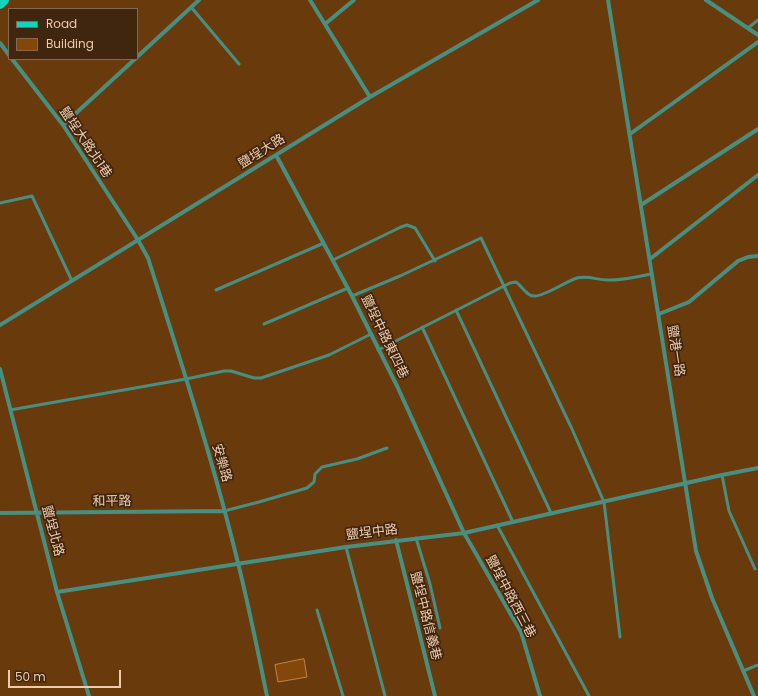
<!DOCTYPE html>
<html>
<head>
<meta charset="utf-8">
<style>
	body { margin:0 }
	#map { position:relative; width:758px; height:696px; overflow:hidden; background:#683a0c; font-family:Poppins,sans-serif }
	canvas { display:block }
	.legend { position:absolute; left:8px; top:8px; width:130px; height:52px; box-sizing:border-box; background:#41260f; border:1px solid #86684f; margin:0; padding:5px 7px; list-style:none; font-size:12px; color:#eecbb0 }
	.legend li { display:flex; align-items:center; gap:8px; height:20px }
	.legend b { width:20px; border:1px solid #86684f }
	.scale { position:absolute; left:8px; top:670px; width:113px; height:18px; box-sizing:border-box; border:2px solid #eecbb0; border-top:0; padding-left:5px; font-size:12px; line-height:14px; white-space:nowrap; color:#eecbb0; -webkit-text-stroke:3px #41260f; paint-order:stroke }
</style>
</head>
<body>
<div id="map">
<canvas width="758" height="696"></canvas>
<ul class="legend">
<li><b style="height:5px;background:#14d3b9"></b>Road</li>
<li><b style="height:11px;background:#824709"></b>Building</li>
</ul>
<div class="scale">50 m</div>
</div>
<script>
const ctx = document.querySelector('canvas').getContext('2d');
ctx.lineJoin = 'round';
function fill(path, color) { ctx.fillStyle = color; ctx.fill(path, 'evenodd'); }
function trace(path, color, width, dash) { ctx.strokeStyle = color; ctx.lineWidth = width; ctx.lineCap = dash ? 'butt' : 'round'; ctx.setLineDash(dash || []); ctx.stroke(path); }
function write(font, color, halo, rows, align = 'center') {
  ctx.font = font + ' Poppins,"Noto Sans TC",sans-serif'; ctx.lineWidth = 3.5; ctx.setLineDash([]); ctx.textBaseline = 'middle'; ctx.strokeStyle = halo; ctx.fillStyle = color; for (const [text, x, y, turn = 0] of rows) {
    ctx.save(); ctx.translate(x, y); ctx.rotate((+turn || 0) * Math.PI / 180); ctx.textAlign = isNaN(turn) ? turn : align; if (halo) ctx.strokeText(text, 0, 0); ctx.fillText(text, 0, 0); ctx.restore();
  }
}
const building = new Path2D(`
	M304,659L307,677L278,682L275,665Z`);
const service = new Path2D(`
	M191,7L239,64
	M748,28L758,20
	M0,203L32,196L72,281
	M333,260L401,227L407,225L415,228L435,261
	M216,290L324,243
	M352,296L400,276L481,238L572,429L604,502L620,637
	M456,310L551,513
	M264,324L348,288
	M422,327L513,522
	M378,350L510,283L516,282C522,286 527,297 535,296C545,296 565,282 577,278C590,275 598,281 610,280C624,280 639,276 652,274
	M10,410L186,379L224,371H231L254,378H261L329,355L371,334
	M722,475L729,511L755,569
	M224,511L259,502L307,488L314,482L315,474L322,467L357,459L387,448
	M497,525L589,696
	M416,538L430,584L440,628
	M346,547L385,696
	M317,610L343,696
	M743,671L758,665`);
const minor = new Path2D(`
	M310,0L370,97
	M608,0L696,551L712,598L754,696
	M706,0L758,35
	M325,24L354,0
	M0,43L9,55
	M137,57L199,0
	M12,59L63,125L138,240L148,258C180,359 213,460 238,563C249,607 258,652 267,696
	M63,125L135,59
	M630,134L758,42
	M276,155L352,296L398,388L464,533L521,632L540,696
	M641,205L758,129
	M650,259L758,175
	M659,314L689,302L738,261L748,257L758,256
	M0,325L370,97L538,0
	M0,369L57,592L89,696
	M0,513L224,511
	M396,540L435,696
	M57,592L346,547L464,533L722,475L758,468`);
const primary = new Path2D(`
	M0,4L4,0`);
const streetNames = [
	["鹽埕大路北1巷",85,143,56],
	["鹽埕大路",262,152,-32],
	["鹽埕中路東四巷",384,337,64],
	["鹽港一路",675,351,81],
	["安樂路",221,463,74],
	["和平路",112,502,-1],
	["鹽埕北路",52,531,75],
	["鹽埕中路",372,533,-7],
	["鹽埕中路西三巷",510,597,62],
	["鹽埕中路信義巷",425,616,76]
];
fill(building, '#824709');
trace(building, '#c4824c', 1);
trace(service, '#498f81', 3);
trace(minor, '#498f81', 4);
trace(primary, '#14d3b9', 10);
write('13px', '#eecbb0', '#41260f', streetNames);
</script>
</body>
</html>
